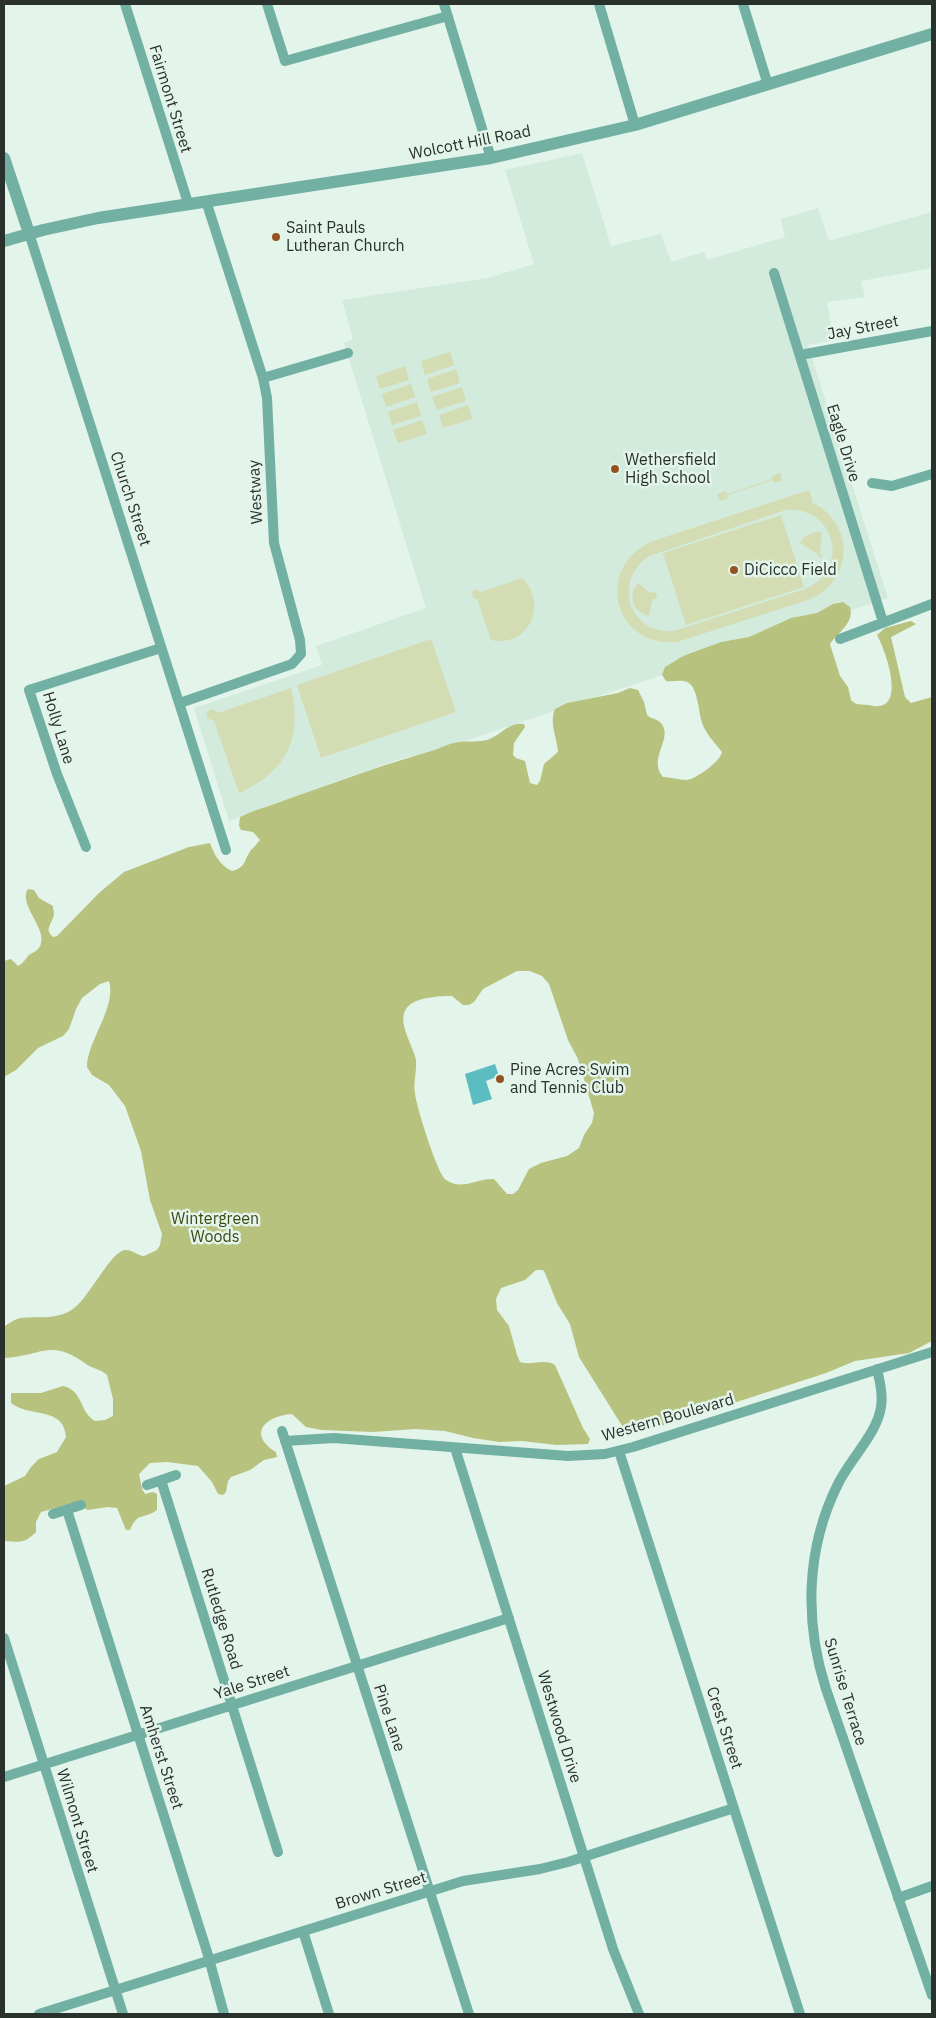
<!DOCTYPE html>
<html>
<head>
<meta charset="utf-8">
<style>
	body { margin:0 }
	#map { position:relative; width:936px; height:2018px; overflow:hidden; background:#e3f4ea; font-family:"IBM Plex Sans",sans-serif }
	canvas { display:block }
	.frame { position:absolute; inset:0; border:5px solid #2a312d; pointer-events:none }
</style>
</head>
<body>
<div id="map">
<canvas width="936" height="2018"></canvas>
<div class="frame"></div>
</div>
<script>
const ctx = document.querySelector('canvas').getContext('2d');
ctx.lineJoin = 'round';
function fill(path, color) { ctx.fillStyle = color; ctx.fill(path, 'evenodd'); }
function trace(path, color, width, dash) { ctx.strokeStyle = color; ctx.lineWidth = width; ctx.lineCap = dash ? 'butt' : 'round'; ctx.setLineDash(dash || []); ctx.stroke(path); }
function write(font, color, halo, rows, align = 'center') {
  ctx.font = font + ' "IBM Plex Sans",sans-serif'; ctx.lineWidth = 5; ctx.setLineDash([]); ctx.textBaseline = 'middle'; ctx.strokeStyle = halo; ctx.fillStyle = color; for (const [text, x, y, turn = 0] of rows) {
    ctx.save(); ctx.translate(x, y); ctx.rotate((+turn || 0) * Math.PI / 180); ctx.textAlign = isNaN(turn) ? turn : align; if (halo) ctx.strokeText(text, 0, 0); ctx.fillText(text, 0, 0); ctx.restore();
  }
}
const built = new Path2D(`
	M582,153L611,246L661,234L671,262L704,252L707,260L785,237L781,219L818,208L829,241L932,212V268L861,281L865,297L827,302L834,340L808,345L888,598L851,610L847,604L838,602L817,613L791,618L749,637L721,642L683,656L667,665L662,675L596,697L567,703L554,711L462,742H454L430,752L403,758L337,781L229,821L194,708L322,665L316,646L426,608L344,343L353,339L342,300L488,278L534,264L505,170Z`);
const green = new Path2D(`
	M450,352L454,365L425,375L421,361Z
	M405,366L409,380L380,389L376,376Z
	M456,369L460,383L431,392L427,379Z
	M411,384L415,397L386,407L382,394Z
	M462,387L466,401L437,410L432,397Z
	M417,402L421,416L392,425L388,412Z
	M468,405L472,419L443,428L439,415Z
	M422,420L427,434L398,443L393,430Z
	M780,473L782,481L774,483L773,480L727,495L728,498L720,501L717,494L726,491L727,494L772,479V476Z
	M809,490L813,501L811,502C856,523 854,582 808,600L677,642C613,648 594,566 653,541ZM786,510C836,506 851,571 805,589L674,631C629,635 612,581 649,556Z
	M781,515L804,587L686,625L663,553Z
	M815,532H822L820,553L823,556L820,558L818,554L800,543L804,537Z
	M522,578C549,604 529,648 491,640L477,599L473,598L472,592L476,589L481,592Z
	M638,583L650,593L655,592L658,598L652,600L649,616C633,612 627,596 638,583Z
	M431,639L456,712L321,758L297,685Z
	M291,688C303,738 286,772 239,793L214,721L207,718V712L213,709L218,713Z`);
const forest = new Path2D(`
	M843,602L850,607C855,623 837,633 830,644L840,676L848,687L851,700C857,706 861,704 869,705C909,716 886,651 877,635L885,628L911,621L916,624L891,637L905,697L911,703L932,697V1341L909,1353L855,1361L826,1373L672,1423L638,1432H626L579,1357L570,1324L557,1303L545,1273L543,1270H536L525,1280L501,1288L496,1299L497,1310L509,1326L517,1355L520,1362C532,1366 544,1358 555,1365L583,1428L590,1439L588,1444L556,1445L522,1441L499,1442L473,1438L445,1431L415,1429L373,1432L322,1430L306,1427L292,1414C265,1416 247,1434 276,1452L277,1457L264,1460L250,1470L231,1477L228,1481L226,1492L223,1495L218,1494L212,1482L198,1466L167,1462L150,1463L139,1474L142,1489L145,1494L153,1492L157,1494V1510C143,1520 138,1511 130,1530H126L117,1508L108,1507L87,1510L77,1502L41,1512L36,1522V1532C24,1544 20,1542 4,1541V1486L25,1476L31,1467L39,1459L57,1452L66,1437C64,1406 30,1418 11,1403V1393H41L63,1386C84,1391 79,1412 95,1421L105,1420L113,1416V1399L107,1375C101,1369 93,1369 86,1364C50,1338 43,1356 4,1358V1327C9,1323 15,1319 21,1318C36,1316 54,1320 70,1311C88,1302 110,1250 126,1250C133,1250 138,1256 144,1256L157,1250L160,1245L162,1234L150,1200L141,1151L125,1106L109,1085L92,1075L87,1067C87,1041 117,1007 109,981L100,984L82,998L76,1009L69,1029L63,1036L38,1048L16,1070L4,1077V961L11,959L18,966C24,963 25,959 29,955C32,953 37,951 39,948C51,931 17,905 28,889L34,890L39,898L53,906C53,910 55,914 53,918C50,926 45,930 53,937L57,936L99,893L124,872L189,847L210,843C214,854 220,866 232,871C247,867 243,861 251,850C254,847 257,844 260,840L253,832L241,830L239,826L240,817L251,812C310,792 368,769 428,752C437,750 445,745 453,743C464,740 476,743 487,740C502,735 508,722 524,724L525,727L514,743L513,755L516,758L525,761L530,783L537,785L540,781L544,764L558,752C557,737 549,723 555,709L567,703L618,693L630,688L638,690L644,702L647,715C651,719 658,719 661,723C674,739 647,758 663,777C670,777 679,780 686,780C695,780 721,761 722,752C715,743 703,731 701,719C699,711 697,688 689,683C682,679 674,682 666,681L662,675L665,667L683,656L721,642L749,637L791,618L817,613L833,604ZM517,971H530L542,976L549,984L568,1040L578,1059L594,1113L592,1123L584,1135L579,1148L567,1156L541,1163L529,1169L518,1190L513,1194H507L494,1179C477,1178 462,1191 446,1180C437,1173 417,1108 415,1094C413,1083 417,1071 416,1060C413,1045 397,1023 406,1009C413,997 440,996 452,996L463,1005H469L474,1002L483,989Z`);
const water = new Path2D(`
	M495,1064L499,1076L486,1081L492,1099L473,1105L465,1074Z`);
const minor = new Path2D(`
	M125,4L188,203
	M267,4L285,61L448,16
	M444,4L491,158
	M599,4L635,125
	M743,4L768,85
	M29,233L226,850
	M774,273L883,622
	M800,355L932,331
	M263,378L348,353
	M872,483L892,486L932,474
	M840,639L932,604
	M180,703L292,664L301,654L300,640L274,543L267,398L263,378L206,201
	M86,847L57,774L29,690L161,648
	M877,1369C880,1382 883,1395 881,1407C877,1434 850,1459 838,1484C806,1548 804,1621 826,1689L932,1995
	M282,1431L469,2014
	M285,1441L334,1438L568,1456L605,1454L633,1447L932,1352
	M455,1448L613,1949L639,2014
	M619,1451L800,2014
	M161,1480L278,1852
	M147,1485L176,1475
	M67,1510L208,1955L224,2014
	M53,1514L81,1505
	M4,1638L123,2014
	M4,1777L509,1618
	M898,1898L932,1886
	M303,1931L329,2014
	M39,2014L463,1881L540,1869L568,1862L734,1808`);
const tertiary = new Path2D(`
	M4,158L29,233
	M4,241L43,230L98,218L491,158L635,125L932,34`);
const markers = [
	[276,237,5,"#965322"],
	[615,469,5,"#965322"],
	[734,570,5,"#965322"],
	[500,1079,5,"#965322"]
];
const streetNames = [
	["Fairmont Street",170,99,73],
	["Wolcott Hill Road",470,143,-11],
	["Jay Street",863,328,-11],
	["Eagle Drive",843,443,73],
	["Westway",256,492,-93],
	["Church Street",130,499,72],
	["Holly Lane",58,728,73],
	["Western Boulevard",668,1418,-16],
	["Rutledge Road",221,1619,73],
	["Yale Street",252,1683,-18],
	["Sunrise Terrace",845,1692,73],
	["Pine Lane",389,1718,72],
	["Westwood Drive",559,1727,73],
	["Crest Street",724,1728,72],
	["Amherst Street",161,1757,72],
	["Wilmont Street",77,1821,73],
	["Brown Street",381,1891,-17]
];
const poiNames = [
	["Saint Pauls",286,228],
	["Lutheran Church",286,246],
	["Wethersfield",625,460],
	["High School",625,478],
	["DiCicco Field",744,570],
	["Pine Acres Swim",510,1070],
	["and Tennis Club",510,1088]
];
const parkNames = [
	["Wintergreen",215,1219],
	["Woods",215,1237]
];
fill(built, '#d3ebdc');
fill(green, '#d4dcb3');
fill(forest, '#b6c27d');
fill(water, '#5bbcc2');
trace(minor, '#71b0a3', 10);
trace(tertiary, '#71b0a3', 12);
for (const [x, y, r, color] of markers) { const dot = new Path2D(); dot.arc(x, y, r, 0, 2 * Math.PI); ctx.fillStyle = color; ctx.fill(dot); trace(dot, '#e3f4ea', 2); }
write('16px', '#2a312d', '#e3f4ea', streetNames);
write('16px', '#2a312d', '#e3f4ea', poiNames, 'left');
write('16px', '#3f4713', '#e3f4ea', parkNames);
</script>
</body>
</html>
